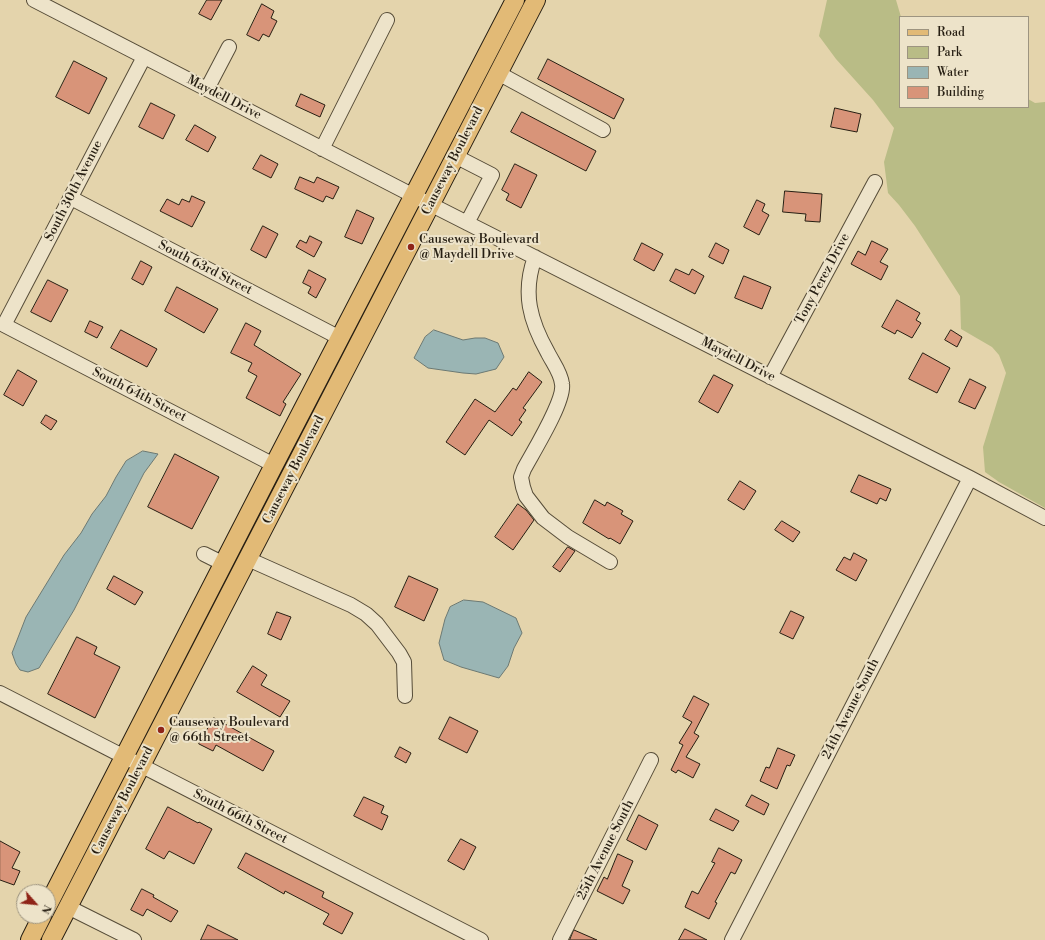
<!DOCTYPE html>
<html>
<head>
<meta charset="utf-8">
<style>
	body { margin:0 }
	#map { position:relative; width:1045px; height:940px; overflow:hidden; background:#e4d4ac; font-family:"Libre Bodoni",serif }
	canvas { display:block }
	.legend { position:absolute; left:899px; top:16px; width:130px; height:92px; box-sizing:border-box; background:#ede3c9; border:1px solid #9d9480; margin:0; padding:5px 7px; list-style:none; font-size:12px; color:#261e12 }
	.legend li { display:flex; align-items:center; gap:8px; height:20px }
	.legend b { width:20px; border:1px solid #9d9480 }
	.north { position:absolute; left:16px; top:884px; width:40px; height:40px; box-sizing:border-box; background:#ede3c9; border:1px solid #9d9480; border-radius:50%; rotate:117deg; font-size:11px; font-weight:700; line-height:16px; text-align:center; color:#261e12 }
	.north::after { content:''; display:block; margin:auto; width:14px; height:18px; background:#8f2418; clip-path:polygon(50% 0,100% 100%,50% 72%,0 100%) }
</style>
</head>
<body>
<div id="map">
<canvas width="1045" height="940"></canvas>
<ul class="legend">
<li><b style="height:5px;background:#e2ba76"></b>Road</li>
<li><b style="height:11px;background:#b9bc86"></b>Park</li>
<li><b style="height:11px;background:#9ab5b4"></b>Water</li>
<li><b style="height:11px;background:#d89479"></b>Building</li>
</ul>
<div class="north">N</div>
</div>
<script>
const ctx = document.querySelector('canvas').getContext('2d');
ctx.lineJoin = 'round';
function fill(path, color) { ctx.fillStyle = color; ctx.fill(path, 'evenodd'); }
function trace(path, color, width, dash) { ctx.strokeStyle = color; ctx.lineWidth = width; ctx.lineCap = dash ? 'butt' : 'round'; ctx.setLineDash(dash || []); ctx.stroke(path); }
function write(font, color, halo, rows, align = 'center') {
  ctx.font = font + ' "Libre Bodoni",serif'; ctx.lineWidth = 4; ctx.setLineDash([]); ctx.textBaseline = 'middle'; ctx.strokeStyle = halo; ctx.fillStyle = color; for (const [text, x, y, turn = 0] of rows) {
    ctx.save(); ctx.translate(x, y); ctx.rotate((+turn || 0) * Math.PI / 180); ctx.textAlign = isNaN(turn) ? turn : align; if (halo) ctx.strokeText(text, 0, 0); ctx.fillText(text, 0, 0); ctx.restore();
  }
}
const green = new Path2D(`
	M827,0H896L901,17L900,107H1028V99L1035,103L1045,102V508L999,482L985,472L983,447L1006,373L999,355L992,347L961,329L960,296L915,226L899,205L888,193L884,162L894,128L873,100L836,59L819,36Z`);
const water = new Path2D(`
	M434,330L463,340L475,338H485L498,343L504,357L496,369L476,374L463,373L428,368L414,358L425,337Z
	M143,451L158,454L144,473L74,610L39,668L28,672L20,670L16,664L12,653L26,617L64,555L81,533L92,514L106,496L116,477L126,461Z
	M464,600L483,602L516,618L522,633L514,648L508,666L499,678L461,667L444,660L439,643L445,619L450,607Z`);
const building = new Path2D(`
	M207,0H222L211,20L199,14Z
	M262,4L274,11L271,18L277,21L269,37L263,34L259,41L247,35Z
	M548,59L624,99L614,119L538,79Z
	M74,61L107,78L89,114L56,97Z
	M301,94L325,105L320,117L296,106Z
	M151,103L175,115L163,139L139,127Z
	M835,108L861,114L857,132L831,127Z
	M522,112L596,151L586,171L511,132Z
	M195,125L216,137L208,152L186,140Z
	M261,155L278,164L271,178L253,169Z
	M515,164L537,175L521,208L506,200L509,194L502,190Z
	M300,177L314,183L317,177L339,187L333,199L326,196L323,202L295,189Z
	M785,191L822,194L820,222L805,221L806,214L783,212Z
	M192,196L205,202L192,227L160,211L167,199L179,205L182,199L189,202Z
	M757,200L765,204L762,211L769,215L759,235L744,227Z
	M357,210L374,218L362,244L345,237Z
	M263,226L278,234L266,258L251,250Z
	M310,236L322,242L314,257L296,247L300,240L306,243Z
	M872,241L888,249L880,262L888,266L881,280L851,264L858,251L865,255Z
	M642,243L663,254L654,271L634,260Z
	M716,243L729,250L723,264L709,257Z
	M141,261L152,267L143,285L132,279Z
	M676,269L689,275L692,269L704,276L695,294L670,281Z
	M309,270L326,279L316,298L308,293L311,287L303,283Z
	M744,276L771,287L762,309L735,298Z
	M48,280L68,290L51,322L31,312Z
	M177,287L218,309L204,333L165,311Z
	M897,300L920,313L916,320L921,323L912,338L897,330L895,334L882,327Z
	M90,321L103,327L97,338L85,332Z
	M246,323L261,331L254,345L301,374L283,402L286,404L280,416L246,398L257,376L248,371L252,363L231,353Z
	M121,330L157,349L147,367L111,348Z
	M951,330L962,337L957,347L945,340Z
	M923,353L950,368L937,393L909,379Z
	M18,370L37,381L23,406L4,395Z
	M529,372L542,382L523,408L526,410L519,420L522,422L512,436L489,420L465,455L446,442L475,399L495,412L513,388L516,390Z
	M714,375L733,385L718,413L699,402Z
	M970,379L986,387L975,409L959,402Z
	M46,415L57,421L51,430L41,423Z
	M175,454L219,477L192,529L148,507Z
	M859,475L891,489L886,501L880,498L877,504L851,492Z
	M740,481L756,491L744,510L728,500Z
	M595,500L605,506L607,502L623,511L621,514L633,521L620,544L610,538L609,539L583,523Z
	M518,504L526,510L534,520L513,550L495,537Z
	M782,521L800,532L793,542L775,530Z
	M568,547L575,551L560,572L553,567Z
	M854,553L867,560L856,581L836,570L844,557L850,560Z
	M114,576L143,592L135,605L107,589Z
	M409,576L438,589L424,621L395,607Z
	M791,611L804,617L793,639L780,633Z
	M277,612L291,617L281,640L268,634Z
	M77,637L97,647L94,654L120,667L95,718L48,694Z
	M253,666L267,675L261,685L290,701L280,717L237,692Z
	M694,696L709,704L694,733L699,736L686,757L700,764L693,778L678,770L676,773L671,770L683,745L679,743L692,722L683,717Z
	M450,717L478,731L467,753L439,739Z
	M214,718L274,751L263,771L216,745L213,751L199,744Z
	M400,747L411,753L406,763L395,757Z
	M778,748L795,755L790,766L787,765L777,789L760,781L766,767L769,768Z
	M752,795L769,804L764,815L746,806Z
	M364,797L384,806L381,813L388,816L382,830L354,816Z
	M168,807L198,823L199,822L212,829L194,864L169,851L164,859L146,849Z
	M716,809L739,821L733,831L710,820Z
	M639,815L658,825L646,850L627,840Z
	M461,839L476,847L464,870L448,861Z
	M0,841L20,852L12,868L20,871L14,885L0,880Z
	M719,848L742,860L735,874L731,872L715,902L717,903L709,919L685,907L692,891L698,894L715,863L712,862Z
	M246,853L324,892L322,897L353,913L342,934L323,924L329,914L285,891L284,894L238,868Z
	M618,854L633,861L622,886L630,890L623,904L597,891L604,877L607,879Z
	M142,889L154,895L153,897L178,911L171,922L147,909L143,916L131,910Z
	M208,925L238,940H201Z
	M685,929L707,940H679Z
	M574,930L597,940H570Z`);
const minor = new Path2D(`
	M34,0L414,196L970,478L1045,518
	M144,57L4,325L274,465
	M498,73L603,130
	M207,89L229,47
	M322,149L387,20
	M455,156L492,175L467,223
	M71,198L340,338
	M535,257C522,293 530,321 548,353C553,363 561,373 562,384C565,401 533,452 524,469L521,477L523,487L526,496L543,518L568,537L610,562
	M770,377L875,182
	M204,554L224,564
	M248,559L351,605L366,614L377,624L399,653L404,662L405,696
	M0,693L481,940
	M68,907L134,940
	M560,940L651,760
	M732,940L970,478`);
const major = new Path2D(`
	M48,905L274,465L515,0
	M30,940L42,916
	M51,940L536,0`);
const markers = [
	[411,247,4,"#8f2418"],
	[161,730,4,"#8f2418"]
];
const streetNames = [
	["Maydell Drive",224,98,27],
	["Causeway Boulevard",453,161,-63],
	["South 30th Avenue",74,191,-63],
	["South 63rd Street",205,268,27],
	["Tony Perez Drive",823,279,-62],
	["Maydell Drive",738,360,27],
	["South 64th Street",139,395,27],
	["Causeway Boulevard",294,470,-63],
	["24th Avenue South",851,709,-63],
	["Causeway Boulevard",123,801,-63],
	["South 66th Street",240,817,27],
	["25th Avenue South",606,850,-63]
];
const poiNames = [
	["Causeway Boulevard",419,240],
	["@ Maydell Drive",419,255],
	["Causeway Boulevard",169,723],
	["@ 66th Street",169,738]
];
fill(green, '#b9bc86');
fill(water, '#9ab5b4');
trace(water, '#6c7973', 1);
fill(building, '#d89479');
trace(building, '#261e12', 1);
trace(minor, '#564c38', 16);
trace(major, '#261e12', 20);
trace(minor, '#ede3c9', 14);
trace(major, '#e2ba76', 18);
for (const [x, y, r, color] of markers) { const dot = new Path2D(); dot.arc(x, y, r, 0, 2 * Math.PI); ctx.fillStyle = color; ctx.fill(dot); trace(dot, '#ede3c9', 1.5); }
write('13px', '#261e12', '#ede3c9', streetNames);
write('13px', '#261e12', '#ede3c9', poiNames, 'left');
</script>
</body>
</html>
